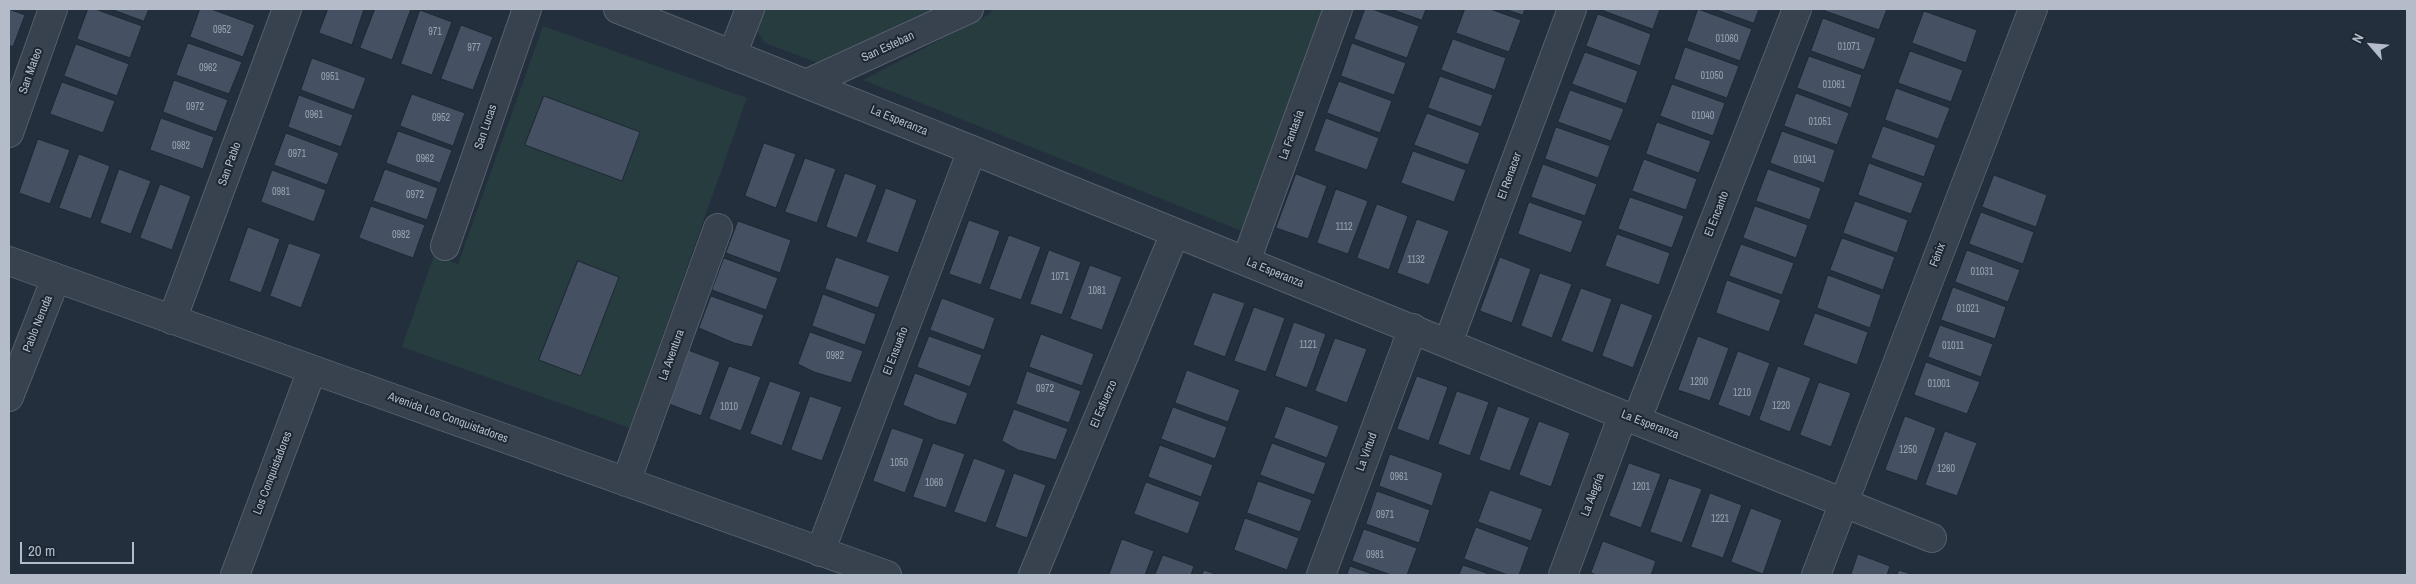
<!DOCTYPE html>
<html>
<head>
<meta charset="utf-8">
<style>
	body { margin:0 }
	#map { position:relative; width:2416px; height:584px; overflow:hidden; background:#242f3e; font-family:"Archivo Narrow",sans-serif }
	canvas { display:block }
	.frame { position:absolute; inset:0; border:10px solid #b4bcc9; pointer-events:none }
	.north { position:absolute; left:2346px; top:20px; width:50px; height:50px; -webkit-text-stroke:4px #1d2633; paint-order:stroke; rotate:297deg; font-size:14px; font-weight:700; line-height:20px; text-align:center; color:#b4bcc9 }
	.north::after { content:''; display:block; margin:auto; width:18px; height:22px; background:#b4bcc9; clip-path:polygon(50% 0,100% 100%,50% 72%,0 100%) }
	.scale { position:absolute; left:20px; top:542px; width:114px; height:22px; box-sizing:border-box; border:2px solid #b4bcc9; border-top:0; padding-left:6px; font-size:15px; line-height:18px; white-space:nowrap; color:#b4bcc9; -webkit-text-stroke:4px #1d2633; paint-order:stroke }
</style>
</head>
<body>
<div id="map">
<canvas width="2416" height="584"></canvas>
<div class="frame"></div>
<div class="north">N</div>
<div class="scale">20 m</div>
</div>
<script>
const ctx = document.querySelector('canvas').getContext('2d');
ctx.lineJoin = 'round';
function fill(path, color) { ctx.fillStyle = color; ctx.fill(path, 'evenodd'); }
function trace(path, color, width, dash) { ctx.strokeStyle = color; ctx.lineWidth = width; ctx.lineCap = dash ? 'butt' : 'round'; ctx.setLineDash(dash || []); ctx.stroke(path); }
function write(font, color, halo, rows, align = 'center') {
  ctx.font = font + ' "Archivo Narrow",sans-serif'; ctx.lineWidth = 4; ctx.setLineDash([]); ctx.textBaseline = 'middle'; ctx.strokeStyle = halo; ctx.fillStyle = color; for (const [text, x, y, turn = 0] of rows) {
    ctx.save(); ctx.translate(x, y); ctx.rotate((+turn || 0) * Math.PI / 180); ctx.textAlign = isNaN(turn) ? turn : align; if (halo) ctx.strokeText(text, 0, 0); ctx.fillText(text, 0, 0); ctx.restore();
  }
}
const green = new Path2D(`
	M765,9H952L826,66L765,43L757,31Z
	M993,9H1325L1242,231L863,80L990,14Z
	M543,26L747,98L630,428L402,347L434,255L458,264Z`);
const building = new Path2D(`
	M9,9L25,15L13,47L9,45Z
	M88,9H95L142,26L130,58L77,39Z
	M111,9H149L144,21Z
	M200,9H211L255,25L243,57L190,37Z
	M328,9H364L352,45L319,33Z
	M375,9H411L392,60L360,48Z
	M1365,9H1372L1419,26L1407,58L1354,39Z
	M1391,9H1426L1422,20Z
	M1465,9H1490L1521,20L1509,52L1456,33Z
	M1505,9H1525L1523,15Z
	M1599,9H1660L1653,29Z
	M1698,9L1752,29L1740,61L1687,41Z
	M1714,9H1759L1754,23Z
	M1826,9H1887L1879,30L1825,11Z
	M420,10L452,22L432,75L401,64Z
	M1924,11L1977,30L1966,63L1912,43Z
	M1598,14L1651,34L1640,66L1586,46Z
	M1823,18L1876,38L1864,70L1811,51Z
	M461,25L493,37L473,90L441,79Z
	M1453,39L1506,58L1495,90L1441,70Z
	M188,43L242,62L229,94L176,75Z
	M1352,43L1406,63L1394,95L1341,76Z
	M76,44L129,64L117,96L64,76Z
	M1685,47L1739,66L1727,98L1674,79Z
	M1910,51L1963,70L1951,102L1898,83Z
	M1585,52L1638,71L1626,104L1572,84Z
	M1809,56L1862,75L1851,108L1797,88Z
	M312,58L366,78L354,110L301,90Z
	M1440,76L1493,95L1481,127L1428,108Z
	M174,80L228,100L216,132L163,112Z
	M1339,81L1392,101L1380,133L1327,113Z
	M62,82L115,101L103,133L50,114Z
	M1672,84L1725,103L1713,136L1660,116Z
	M1896,88L1950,108L1938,139L1885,120Z
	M1570,90L1624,109L1611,141L1558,122Z
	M1796,93L1849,113L1837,145L1784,126Z
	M412,94L465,113L453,146L400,126Z
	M299,95L353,115L341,147L288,127Z
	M544,96L640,132L622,181L525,145Z
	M1427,113L1480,133L1468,165L1414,145Z
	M161,118L214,137L203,169L150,150Z
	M1326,118L1379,138L1367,170L1314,151Z
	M1657,122L1711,141L1699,173L1646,154Z
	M1883,126L1936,145L1924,177L1871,158Z
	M1556,127L1610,146L1598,178L1545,159Z
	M398,131L452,150L440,183L386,163Z
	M1782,131L1835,150L1824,183L1770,163Z
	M286,133L339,153L327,185L274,165Z
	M38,139L70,150L50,204L19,193Z
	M764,143L796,154L776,208L745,196Z
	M1413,151L1466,170L1454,202L1401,183Z
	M79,154L110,166L91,219L59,208Z
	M805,158L836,169L817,223L785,212Z
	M1644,159L1697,179L1686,210L1632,191Z
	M1869,163L1923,183L1911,214L1858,195Z
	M1543,164L1597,184L1585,216L1531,197Z
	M119,169L151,181L131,234L100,223Z
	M385,169L438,188L427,220L373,201Z
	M1768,169L1821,188L1810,220L1756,201Z
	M272,170L326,190L314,222L261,202Z
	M845,173L877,185L857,238L826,227Z
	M1296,174L1327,186L1308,239L1276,228Z
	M1994,175L2047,195L2036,227L1982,207Z
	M160,184L191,196L172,250L140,238Z
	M886,188L917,200L898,253L866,242Z
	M1336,189L1368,201L1348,254L1317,243Z
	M1630,197L1684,216L1672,248L1618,229Z
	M1855,201L1908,220L1897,253L1843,233Z
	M1529,202L1583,221L1571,253L1518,234Z
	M1377,204L1408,216L1389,270L1357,258Z
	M371,206L425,225L413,258L359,238Z
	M1755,206L1808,225L1796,258L1743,238Z
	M1981,212L2034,232L2023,264L1969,244Z
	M1417,219L1449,231L1429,285L1397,273Z
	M969,220L1000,231L981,285L949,274Z
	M738,221L791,240L780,273L726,253Z
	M248,227L280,239L261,293L229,281Z
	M1617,234L1670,253L1659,285L1605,266Z
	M1009,235L1041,247L1021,300L989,289Z
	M1842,238L1895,257L1883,290L1830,270Z
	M289,243L321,254L301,308L270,296Z
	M1741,244L1794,263L1782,295L1729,276Z
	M1049,250L1081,262L1062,315L1030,304Z
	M1967,250L2020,270L2008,302L1955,282Z
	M836,257L890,276L878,308L825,289Z
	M1500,257L1531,269L1512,323L1480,311Z
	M724,258L778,278L766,310L712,290Z
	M578,261L619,277L581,376L539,360Z
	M1090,265L1122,277L1102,330L1070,319Z
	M1540,273L1572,284L1552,338L1521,326Z
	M1828,275L1881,295L1870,328L1817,308Z
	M1727,280L1781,300L1769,332L1716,313Z
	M1953,287L2006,307L1995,339L1941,320Z
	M1581,288L1612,299L1593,353L1561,341Z
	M1213,292L1245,303L1225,357L1193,345Z
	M823,294L876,314L865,345L812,326Z
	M711,296L764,315L752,347L734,343L699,328Z
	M942,298L995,318L984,350L930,330Z
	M1621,303L1653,315L1633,368L1602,356Z
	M1254,307L1285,318L1266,372L1234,361Z
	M1815,313L1868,332L1857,365L1803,345Z
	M1294,322L1326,334L1307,388L1275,376Z
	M1940,325L1993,344L1981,377L1928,357Z
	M810,332L863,351L851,383L814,372L798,364Z
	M1041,334L1094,354L1082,386L1029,367Z
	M929,336L982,355L970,387L917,367Z
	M1698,336L1729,348L1710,401L1678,390Z
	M1335,338L1367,349L1347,403L1315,391Z
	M688,350L720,362L701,416L669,404Z
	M1738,351L1770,363L1750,417L1718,405Z
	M1926,362L1980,382L1967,414L1914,395Z
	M729,366L761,377L741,431L709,419Z
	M1778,366L1811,378L1790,432L1759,420Z
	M1187,370L1240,390L1228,422L1175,403Z
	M1027,371L1081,391L1069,423L1016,404Z
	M915,373L968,393L956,425L938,420L903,405Z
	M1417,376L1448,387L1429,441L1397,429Z
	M770,381L801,392L782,446L750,434Z
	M1819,382L1851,393L1831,447L1800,435Z
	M1457,391L1489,402L1470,456L1438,444Z
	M810,396L842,407L822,461L791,450Z
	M1286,406L1339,426L1327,458L1274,438Z
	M1498,406L1530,418L1510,471L1479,460Z
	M1173,407L1227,427L1215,459L1161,439Z
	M1014,409L1068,429L1056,460L1018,450L1002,441Z
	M1905,416L1936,428L1917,481L1885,470Z
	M1539,421L1570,433L1551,487L1519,475Z
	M892,428L924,439L905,493L873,481Z
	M1945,431L1977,443L1957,496L1925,485Z
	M933,443L965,454L946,508L913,497Z
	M1272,443L1326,463L1314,495L1260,475Z
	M1160,445L1213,465L1201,497L1148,477Z
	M1390,454L1443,473L1432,506L1379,486Z
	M974,458L1006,470L986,523L954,512Z
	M1629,463L1661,474L1641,528L1609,516Z
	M1014,473L1046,485L1027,538L995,527Z
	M1669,478L1702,489L1682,543L1650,532Z
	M1258,481L1312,500L1300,532L1247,513Z
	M1146,482L1200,502L1188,534L1134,514Z
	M1490,490L1543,509L1531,541L1478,522Z
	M1377,491L1430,510L1419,543L1366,524Z
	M1710,493L1742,505L1723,558L1691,547Z
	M1751,508L1782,520L1763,574L1731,562Z
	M1245,518L1299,538L1287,570L1234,550Z
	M1476,527L1529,547L1519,575H1508L1464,559Z
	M1364,529L1417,548L1407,575H1391L1352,561Z
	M1122,539L1154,551L1145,575H1109Z
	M1603,541L1656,561L1651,575H1597L1591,573Z
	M1858,554L1890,566L1887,575H1851Z
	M1163,555L1194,566L1191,575H1155Z
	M1463,565L1492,575H1459Z
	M1350,566L1375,575H1347Z
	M1204,570L1218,575H1202Z
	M1899,570L1914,575H1897Z`);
const minor = new Path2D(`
	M618,9L972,150L1623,415L1932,538
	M732,55L750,9
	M806,84L969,9
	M9,133L53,9
	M445,246L527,9
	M9,261L887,575
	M1246,261L1338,9
	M172,320L287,9
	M1448,343L1572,9
	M9,397L56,278
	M1637,419L1797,9
	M626,482L718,228
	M820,552L972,150
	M235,575L312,370
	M1033,575L1175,233
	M1321,575L1413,328
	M1563,575L1623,415
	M1816,575L2033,9`);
const numberNames = [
	["0952",222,30],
	["971",435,32],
	["01060",1727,39],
	["01071",1849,47],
	["977",474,48],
	["0962",208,68],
	["01050",1712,76],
	["0951",330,77],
	["01061",1834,85],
	["0972",195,107],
	["0961",314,115],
	["01040",1703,116],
	["0952",441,118],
	["01051",1820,122],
	["0982",181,146],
	["0971",297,154],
	["0962",425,159],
	["01041",1805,160],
	["0981",281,192],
	["0972",415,195],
	["1112",1344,227],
	["0982",401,235],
	["1132",1416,260],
	["01031",1982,272],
	["1071",1060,277],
	["1081",1097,291],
	["01021",1968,309],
	["1121",1308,345],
	["01011",1953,346],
	["0982",835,356],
	["1200",1699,382],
	["01001",1939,384],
	["0972",1045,389],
	["1210",1742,393],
	["1220",1781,406],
	["1010",729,407],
	["1250",1908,450],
	["1050",899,463],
	["1260",1946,469],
	["0961",1399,477],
	["1060",934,483],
	["1201",1641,487],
	["0971",1385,515],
	["1221",1720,519],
	["0981",1375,555]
];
const streetNames = [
	["San Esteban",888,47,-25],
	["San Mateo",31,71,-70],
	["La Esperanza",899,121,22],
	["San Lucas",486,127,-71],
	["La Fantasía",1292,135,-70],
	["San Pablo",230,164,-70],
	["El Renacer",1510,176,-70],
	["El Encanto",1717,214,-69],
	["Fénix",1938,255,-69],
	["La Esperanza",1275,273,22],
	["Pablo Neruda",38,324,-68],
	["El Ensueño",896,351,-69],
	["La Aventura",672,355,-70],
	["El Esfuerzo",1104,404,-67],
	["Avenida Los Conquistadores",448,418,20],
	["La Esperanza",1650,425,21],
	["La Virtud",1367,452,-70],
	["Los Conquistadores",273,473,-69],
	["La Alegría",1593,495,-69]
];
fill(green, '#263c3f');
fill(building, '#455162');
trace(building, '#1f2835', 1);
trace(minor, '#565f6c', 30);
trace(minor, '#38414e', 28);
write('10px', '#98a1af', null, numberNames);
write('12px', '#b4bcc9', '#1d2633', streetNames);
</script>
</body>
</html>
